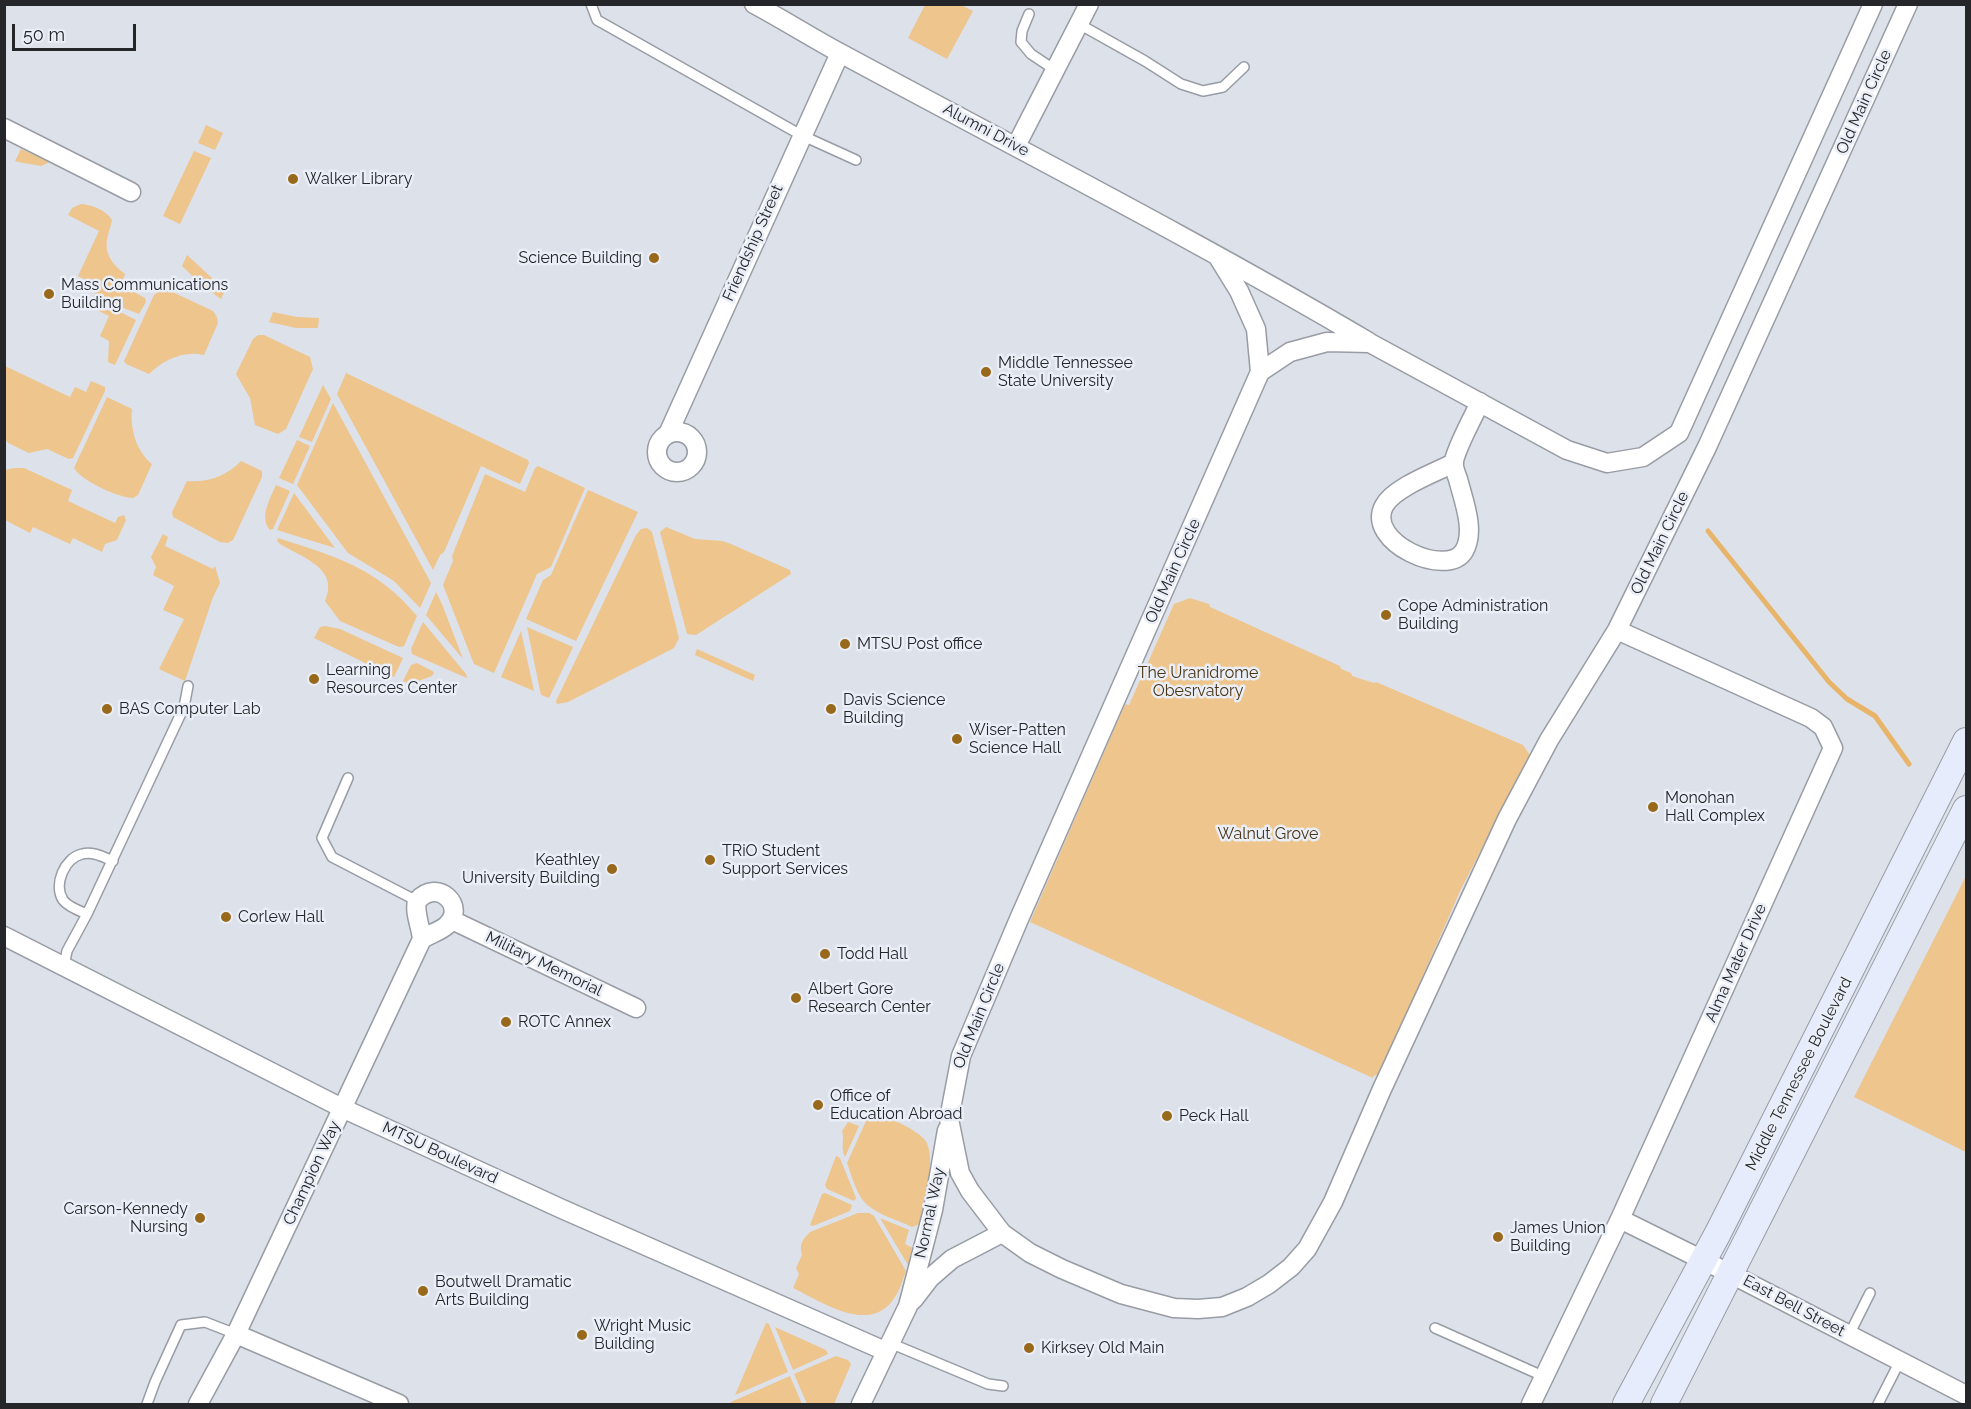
<!DOCTYPE html>
<html>
<head>
<meta charset="utf-8">
<style>
	body { margin:0 }
	#map { position:relative; width:1971px; height:1409px; overflow:hidden; background:#dde1ea; font-family:Raleway,sans-serif }
	canvas { display:block }
	.frame { position:absolute; inset:0; border:6px solid #242629; pointer-events:none }
	.scale { position:absolute; left:12px; top:24px; width:124px; height:27px; box-sizing:border-box; border:3px solid #242629; border-top:0; padding-left:8px; font-size:18px; line-height:21px; white-space:nowrap; color:#242629; -webkit-text-stroke:4px #eaeef7; paint-order:stroke }
</style>
</head>
<body>
<div id="map">
<canvas width="1971" height="1409"></canvas>
<div class="frame"></div>
<div class="scale">50 m</div>
</div>
<script>
const ctx = document.querySelector('canvas').getContext('2d');
ctx.lineJoin = 'round';
function fill(path, color) { ctx.fillStyle = color; ctx.fill(path, 'evenodd'); }
function trace(path, color, width, dash) { ctx.strokeStyle = color; ctx.lineWidth = width; ctx.lineCap = dash ? 'butt' : 'round'; ctx.setLineDash(dash || []); ctx.stroke(path); }
function write(font, color, halo, rows, align = 'center') {
  ctx.font = font + ' Raleway,sans-serif'; ctx.lineWidth = 5; ctx.setLineDash([]); ctx.textBaseline = 'middle'; ctx.strokeStyle = halo; ctx.fillStyle = color; for (const [text, x, y, turn = 0] of rows) {
    ctx.save(); ctx.translate(x, y); ctx.rotate((+turn || 0) * Math.PI / 180); ctx.textAlign = isNaN(turn) ? turn : align; if (halo) ctx.strokeText(text, 0, 0); ctx.fillText(text, 0, 0); ctx.restore();
  }
}
const green = new Path2D(`
	M925,5H961L973,11L947,59L908,38Z
	M206,125L223,133L215,150L198,143Z
	M21,149L50,162L41,166L18,162L15,161Z
	M194,151L211,158L180,224L163,216Z
	M81,204C92,205 106,210 112,220C111,226 109,230 108,235C103,253 112,264 125,274L121,285L145,298L146,302L139,314L103,300L91,302L98,286L78,276L99,231L68,215L72,208Z
	M187,255L225,290L221,299L204,287L182,266Z
	M164,288L213,311L217,317L218,323L204,355C184,350 163,360 149,374L126,364L124,361L154,295Z
	M100,305L108,306L136,320L115,365L108,362L109,341L100,336L109,316L93,308Z
	M273,312L297,317L319,318L318,328H296L269,322Z
	M258,335H264L310,357L313,369L286,429L278,434L255,425L250,398L236,374L253,339Z
	M5,366L70,397L75,387L86,392L91,381L105,387V391L73,458L69,459L47,449L29,453L8,443L4,438Z
	M346,373L528,460L529,463L520,484L481,466L444,552L440,555L433,570L337,394Z
	M323,385L331,399L312,442L299,437Z
	M107,397L132,409C130,429 136,451 152,464L138,495L133,498C119,498 80,480 74,468Z
	M333,403L431,583L420,608L394,581L348,553L297,485Z
	M297,440L310,446L293,484L279,478Z
	M241,461L262,471V477L233,540L228,543L220,542L173,517L172,512L187,481C207,483 227,476 241,461Z
	M538,466L585,488L551,567L537,574L494,673L474,664L443,585L453,561L452,556L454,551L485,474L525,492L535,468Z
	M14,468H24L72,490L68,501L115,523L118,517L124,515L126,520L117,540L105,544L102,552L73,538L70,544L33,527L30,533L5,520V470Z
	M276,485L290,491L273,529L270,530C259,517 270,499 276,485Z
	M588,490L638,512L576,641L526,619L543,580L551,575Z
	M294,493L335,548L277,530Z
	M666,527L695,539L722,541L731,544L790,570L791,574L696,635L687,634L660,532Z
	M647,528L652,532L679,638L674,648L568,702L557,704L556,701L636,535L641,529Z
	M163,534L168,537L165,546L213,569L215,566L220,583L213,597L185,681L159,669L184,619L163,610L174,586L153,575L156,567L151,557Z
	M278,538C336,557 376,567 417,616L404,646L399,647L340,621L325,601C340,568 301,557 280,544L277,541Z
	M436,592L442,604L463,659L426,615Z
	M1190,598L1209,604L1210,607L1340,666L1341,669L1351,673L1352,676L1374,683L1376,682L1523,745L1530,755L1460,891L1380,1074L1373,1076V1078L1030,922L1125,704L1129,705L1174,604Z
	M423,622L466,674L467,678L412,654L411,649Z
	M325,626L340,629L403,658L394,677L314,638L320,627Z
	M527,627L573,647L549,698L541,695Z
	M521,631L534,691L501,677Z
	M697,649L755,675L753,681L695,655Z
	M417,663L434,672L432,676L410,684L403,681L411,665Z
	M1966,876V1152L1854,1097Z
	M871,1110C886,1117 913,1127 924,1139C938,1153 924,1206 920,1224L912,1227C896,1219 873,1214 862,1199C855,1189 851,1174 847,1163Z
	M848,1122L859,1126L845,1157C840,1147 845,1139 842,1131Z
	M836,1156L840,1158L856,1198L854,1201L827,1189L825,1185Z
	M825,1193L852,1205L850,1211L813,1226L810,1225L822,1194Z
	M858,1213H869L874,1216L906,1271C903,1279 900,1290 895,1297C871,1336 822,1302 793,1288L799,1274L796,1268L802,1255C799,1245 802,1240 810,1232Z
	M880,1218L909,1230L905,1244L913,1248L908,1265Z
	M766,1323L769,1324L788,1372L735,1395Z
	M775,1327L826,1350L828,1354L793,1370Z
	M836,1356L848,1360L851,1364L834,1404H807L794,1374Z
	M790,1376L802,1404H730L731,1402Z`);
const stream = new Path2D(`
	M1708,531L1829,682L1847,699L1875,716L1909,764`);
const service = new Path2D(`
	M591,4L597,20L801,135L856,160
	M1029,14L1022,31L1021,42L1031,54L1055,70
	M1079,24L1145,61L1181,84L1203,91L1223,87L1244,67
	M348,778L322,838L332,857L417,901
	M87,914L184,707L188,686
	M64,966L67,951L87,914C80,911 68,907 63,900C53,884 65,858 82,854C93,851 103,857 113,861
	M1435,1328L1545,1377
	M1849,1335L1870,1293
	M890,1343L988,1384L1003,1386
	M147,1404L155,1382L181,1325L205,1322L236,1334
	M1878,1404L1900,1361`);
const minor = new Path2D(`
	M754,4C784,20 812,38 842,54C1018,149 1196,240 1369,342
	M1873,4L1679,433L1643,457L1607,463L1567,450L1370,343L1327,342L1290,352L1260,372L1019,919L961,1056L949,1119L960,1173L970,1191L1002,1233L1030,1253L1062,1269L1121,1294L1174,1308L1198,1309L1222,1307L1247,1297L1269,1284L1291,1267L1307,1249L1333,1202L1382,1089L1507,819L1549,740L1617,630L1707,447L1908,4
	M4,128L131,192
	M1016,146L1089,4
	M1218,257L1239,291L1256,329L1260,372
	M657 452a20 20 0 1 1 40 0a20 20 0 1 1-40 0Z
	M668,434L840,53
	M1454,463C1436,472 1393,488 1384,506C1365,542 1447,579 1464,551C1476,531 1463,499 1458,479C1456,474 1453,466 1454,461C1457,446 1473,418 1480,402
	M452,920L636,1008
	M4,936L342,1108L562,1209L885,1351
	M1620,1219L1731,1274L1966,1395
	M913,1300L930,1278L952,1259L1002,1233
	M236,1334L399,1404
	M198,1404L236,1334L422,939C430,934 441,931 447,925C467,907 438,877 417,901C414,913 421,927 422,939
	M861,1404L908,1306L933,1210L947,1130
	M1531,1404L1620,1219L1833,748L1823,727L1811,718L1617,630`);
const secondary = new Path2D(`
	M1626,1404L1718,1233L1966,741
	M1664,1404L1966,809`);
const markers = [
	[293,179,6,"#98691a"],
	[654,258,6,"#98691a"],
	[49,294,6,"#98691a"],
	[986,372,6,"#98691a"],
	[1386,615,6,"#98691a"],
	[845,644,6,"#98691a"],
	[314,679,6,"#98691a"],
	[107,709,6,"#98691a"],
	[831,709,6,"#98691a"],
	[957,739,6,"#98691a"],
	[1653,807,6,"#98691a"],
	[710,860,6,"#98691a"],
	[612,869,6,"#98691a"],
	[226,917,6,"#98691a"],
	[825,954,6,"#98691a"],
	[796,998,6,"#98691a"],
	[506,1022,6,"#98691a"],
	[818,1105,6,"#98691a"],
	[1167,1116,6,"#98691a"],
	[200,1218,6,"#98691a"],
	[1498,1237,6,"#98691a"],
	[423,1291,6,"#98691a"],
	[582,1335,6,"#98691a"],
	[1029,1348,6,"#98691a"]
];
const streetNames = [
	["Old Main Circle",1864,102,-66],
	["Alumni Drive",986,130,28],
	["Friendship Street",753,243,-66],
	["Old Main Circle",1660,543,-64],
	["Old Main Circle",1173,571,-66],
	["Alma Mater Drive",1736,963,-66],
	["Military Memorial",544,964,26],
	["Old Main Circle",979,1016,-68],
	["Middle Tennessee Boulevard",1799,1074,-63],
	["MTSU Boulevard",440,1153,25],
	["Champion Way",312,1173,-65],
	["Normal Way",930,1213,-78],
	["East Bell Street",1794,1306,28]
];
const poiNames = [
	["Walker Library",305,179],
	["Science Building",642,258,"right"],
	["Mass Communications",61,285],
	["Building",61,303],
	["Middle Tennessee",998,363],
	["State University",998,381],
	["Cope Administration",1398,606],
	["Building",1398,624],
	["MTSU Post office",857,644],
	["Learning",326,670],
	["Resources Center",326,688],
	["Davis Science",843,700],
	["Building",843,718],
	["BAS Computer Lab",119,709],
	["Wiser-Patten",969,730],
	["Science Hall",969,748],
	["Monohan",1665,798],
	["Hall Complex",1665,816],
	["TRiO Student",722,851],
	["Support Services",722,869],
	["Keathley",600,860,"right"],
	["University Building",600,878,"right"],
	["Corlew Hall",238,917],
	["Todd Hall",837,954],
	["Albert Gore",808,989],
	["Research Center",808,1007],
	["ROTC Annex",518,1022],
	["Office of",830,1096],
	["Education Abroad",830,1114],
	["Peck Hall",1179,1116],
	["Carson-Kennedy",188,1209,"right"],
	["Nursing",188,1227,"right"],
	["James Union",1510,1228],
	["Building",1510,1246],
	["Boutwell Dramatic",435,1282],
	["Arts Building",435,1300],
	["Wright Music",594,1326],
	["Building",594,1344],
	["Kirksey Old Main",1041,1348]
];
const parkNames = [
	["The Uranidrome",1198,673],
	["Obesrvatory",1198,691],
	["Walnut Grove",1268,834]
];
fill(green, '#edc58d');
trace(stream, '#e7b46a', 5);
trace(service, '#989ca4', 12);
trace(minor, '#989ca4', 21);
trace(secondary, '#989ca4', 28);
trace(service, '#fff', 9);
trace(minor, '#fff', 18);
trace(secondary, '#e6ecfb', 26);
for (const [x, y, r, color] of markers) { const dot = new Path2D(); dot.arc(x, y, r, 0, 2 * Math.PI); ctx.fillStyle = color; ctx.fill(dot); trace(dot, '#eaeef7', 2); }
write('16px', '#242629', '#eaeef7', streetNames);
write('16px', '#242629', '#eaeef7', poiNames, 'left');
write('16px', '#4b3515', '#eaeef7', parkNames);
</script>
</body>
</html>
